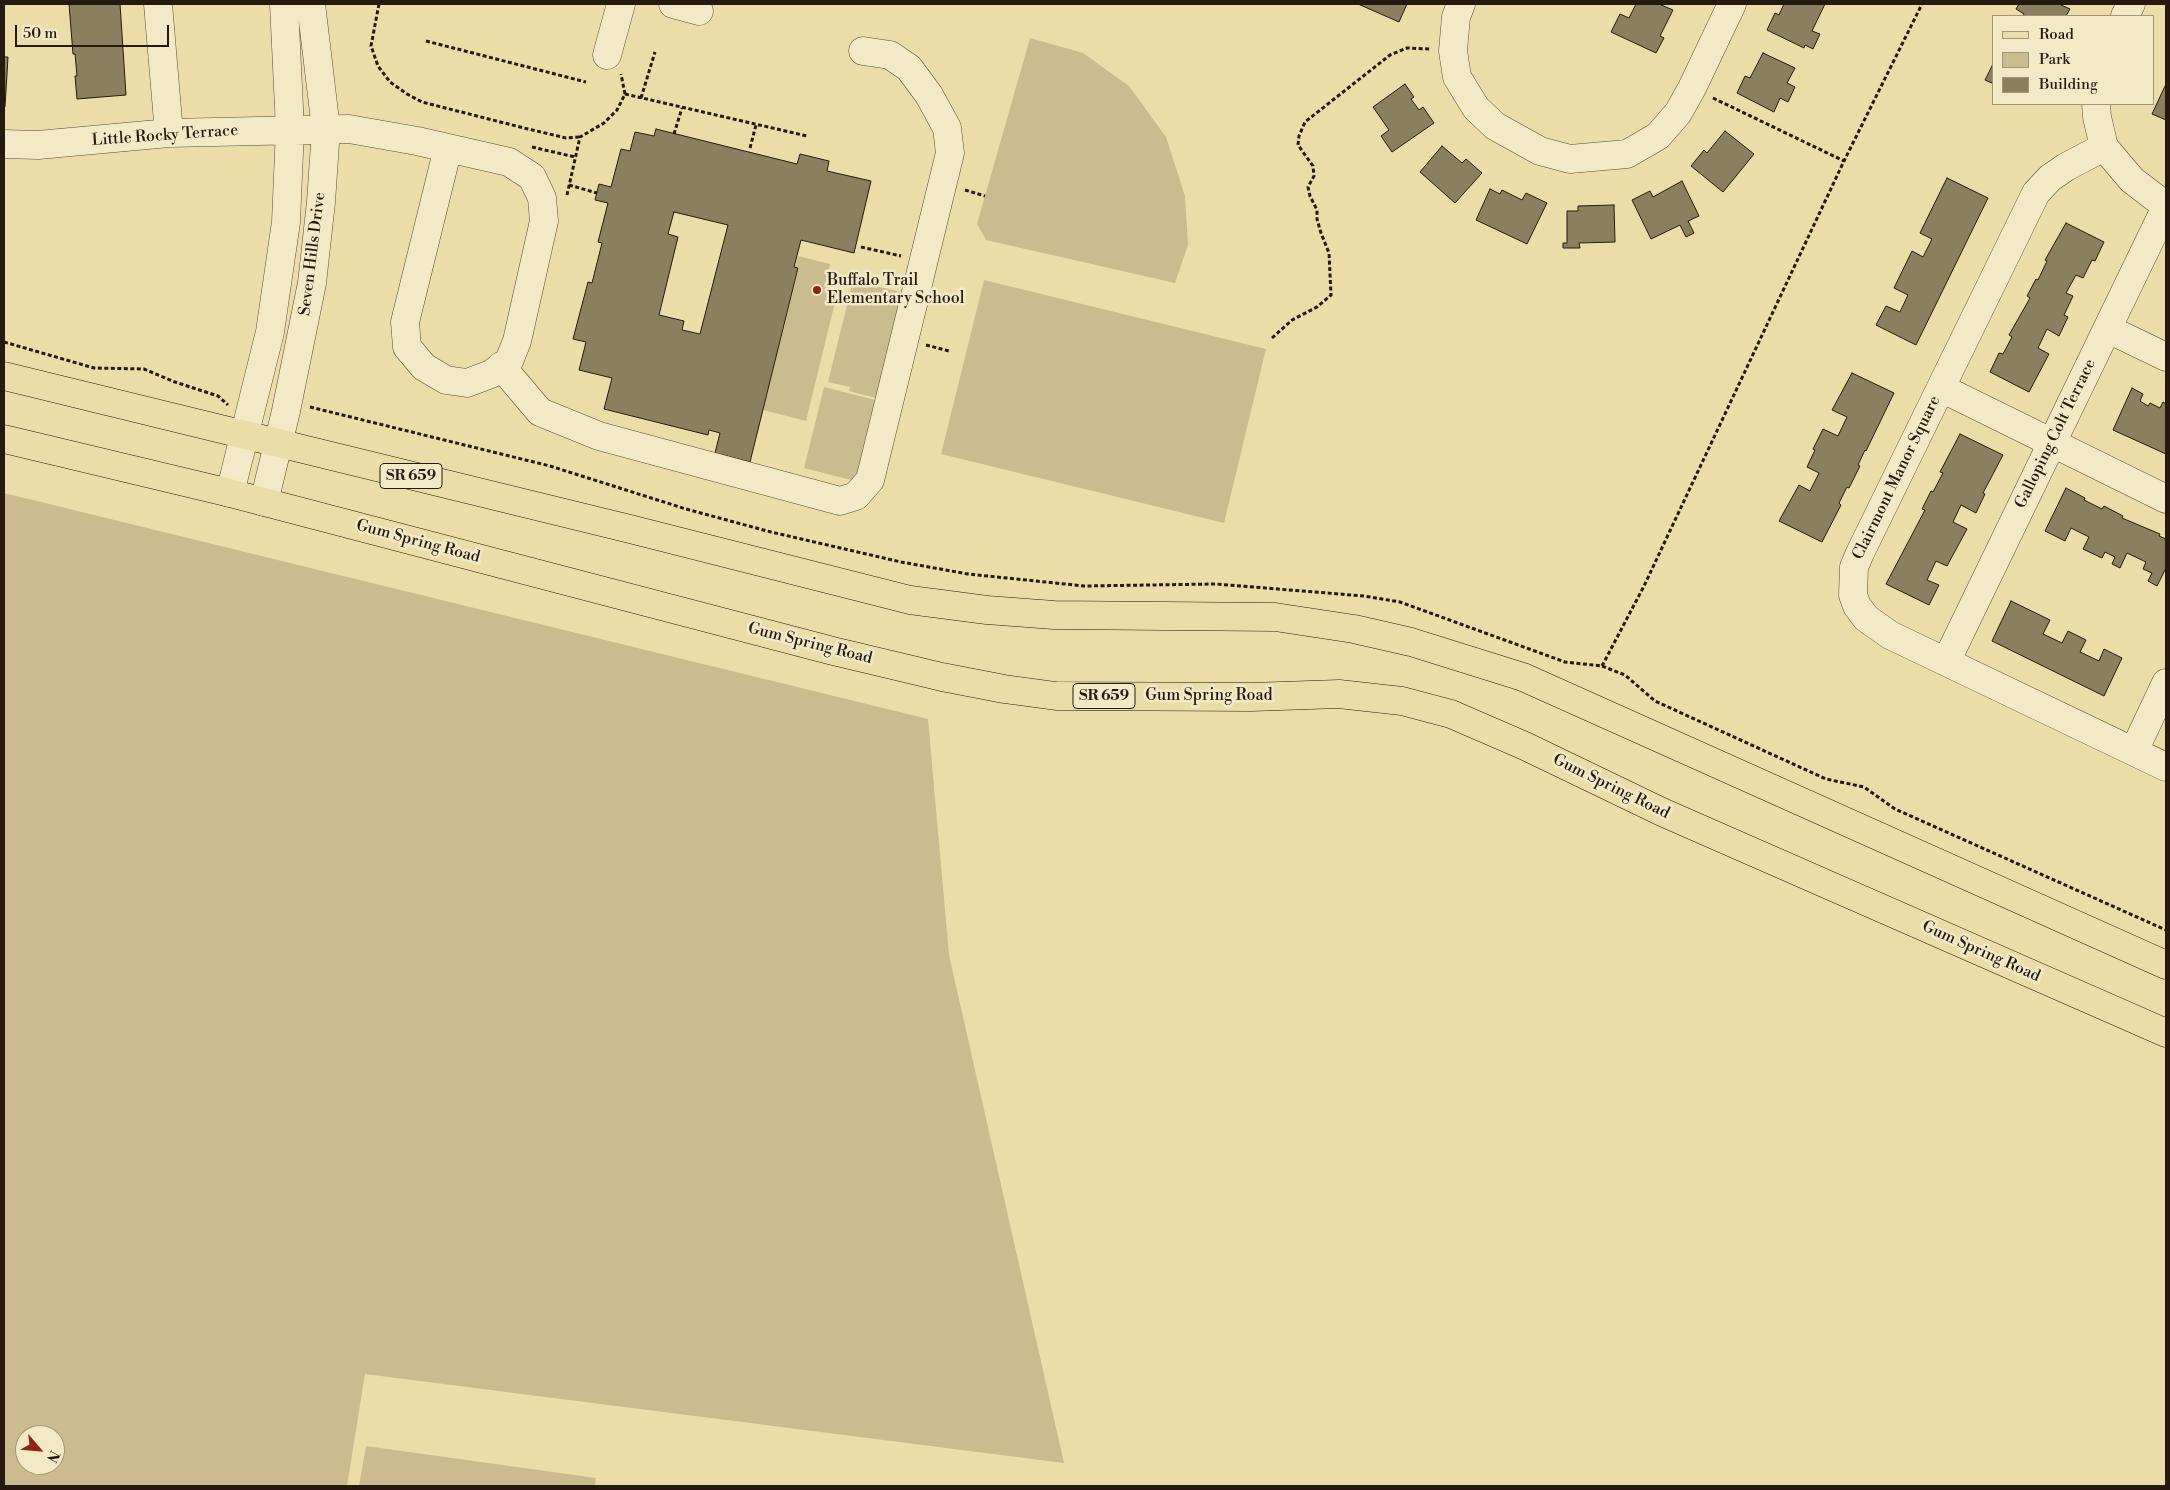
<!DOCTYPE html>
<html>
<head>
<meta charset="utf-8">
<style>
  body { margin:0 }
  #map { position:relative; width:2170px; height:1490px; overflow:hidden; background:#ecdda8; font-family:"Libre Bodoni",serif }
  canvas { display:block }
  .frame { position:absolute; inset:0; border:5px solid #251910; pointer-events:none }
  .legend { position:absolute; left:1992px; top:15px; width:162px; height:90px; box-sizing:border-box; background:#f3e9c6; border:1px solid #a1967d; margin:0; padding:6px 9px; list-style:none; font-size:15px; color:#251910 }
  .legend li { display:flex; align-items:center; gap:10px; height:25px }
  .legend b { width:25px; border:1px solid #a1967d }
  .north { position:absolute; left:15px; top:1425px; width:50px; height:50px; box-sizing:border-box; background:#f3e9c6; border:1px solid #a1967d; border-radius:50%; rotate:117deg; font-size:14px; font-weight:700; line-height:20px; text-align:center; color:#251910 }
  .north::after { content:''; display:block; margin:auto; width:18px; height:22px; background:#8f2418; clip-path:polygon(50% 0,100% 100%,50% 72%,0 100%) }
  .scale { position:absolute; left:15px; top:25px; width:154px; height:22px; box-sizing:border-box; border:2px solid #251910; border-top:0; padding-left:6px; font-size:15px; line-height:18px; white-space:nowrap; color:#251910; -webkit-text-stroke:4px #f3e9c6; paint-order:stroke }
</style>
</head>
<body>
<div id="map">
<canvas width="2170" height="1490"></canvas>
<div class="frame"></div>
<ul class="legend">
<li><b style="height:6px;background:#ecdda8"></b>Road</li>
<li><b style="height:14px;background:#cabc8e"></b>Park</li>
<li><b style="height:14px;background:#8c7f5f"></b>Building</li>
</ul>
<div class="north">N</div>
<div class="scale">50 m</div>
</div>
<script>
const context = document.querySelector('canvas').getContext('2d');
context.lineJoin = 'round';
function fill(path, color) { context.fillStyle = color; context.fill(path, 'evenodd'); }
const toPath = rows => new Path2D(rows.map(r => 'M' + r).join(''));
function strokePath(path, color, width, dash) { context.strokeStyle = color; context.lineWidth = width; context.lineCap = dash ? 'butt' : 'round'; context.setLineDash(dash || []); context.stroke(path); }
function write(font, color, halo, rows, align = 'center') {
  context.font = font + ' "Libre Bodoni",serif'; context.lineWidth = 5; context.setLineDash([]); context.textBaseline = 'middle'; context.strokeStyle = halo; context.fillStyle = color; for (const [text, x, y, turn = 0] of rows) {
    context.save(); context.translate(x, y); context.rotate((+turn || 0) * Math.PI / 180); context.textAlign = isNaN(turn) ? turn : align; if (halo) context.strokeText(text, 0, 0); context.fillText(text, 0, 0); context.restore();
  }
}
const green = toPath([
  [1030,38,1083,53,1129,86,1166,137,1185,196,1188,245,1175,283,986,240,977,224],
  [798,256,830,264,825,286,838,290,806,421,763,410,799,268,795,267],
  [984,280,1266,349,1224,523,941,454],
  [853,281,905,293,880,399,849,391,850,387,828,382],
  [824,387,875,400,855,481,804,468],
  [4,493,928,719,949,955,1064,1463,365,1374,347,1486,4,1486],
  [25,1435,55,1435,55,1465,25,1465],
  [366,1446,596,1478,595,1486,359,1486]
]);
const building = toPath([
  [69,4,120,4,126,95,77,99,75,76,77,76,75,54,73,54,69,4],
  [1358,4,1407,4,1399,22,1358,4],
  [1636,4,1659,4,1673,10,1660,36,1664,38,1656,53,1611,32,1620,14,1629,18,1636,4],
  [1784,4,1825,4,1812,31,1820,34,1813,49,1805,45,1804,48,1767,30,1775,13,1779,15,1784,4],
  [2019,4,2059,4,2070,9,2066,16,2023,16,2024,14,2016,9,2019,4],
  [1763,53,1795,68,1787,83,1795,87,1788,102,1780,98,1774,112,1737,93,1745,76,1750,78,1763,53],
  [4,57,8,57,5,107,4,107,4,57],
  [1992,66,1994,66,1994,84,1985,80,1992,66],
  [1405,84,1414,97,1411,99,1419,110,1423,107,1434,123,1392,152,1381,136,1389,130,1373,107,1405,84],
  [2166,84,2166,120,2152,114,2166,84],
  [656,129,797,164,800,154,829,161,827,171,871,181,854,253,801,240,794,267,798,268,750,462,715,453,720,433,709,430,708,435,604,409,612,378,579,370,586,342,573,339,588,282,592,283,602,243,598,242,608,203,595,200,599,184,611,187,621,149,630,151,635,132,654,136,656,129],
  [674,212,728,225,700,334,682,330,684,321,659,315,678,237,668,234,674,212],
  [1725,131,1754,154,1723,192,1691,166,1704,150,1707,153,1725,131],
  [1442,146,1462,163,1466,159,1482,173,1455,203,1420,172,1442,146],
  [1947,178,1988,198,1916,345,1876,325,1886,306,1900,312,1908,295,1894,288,1912,251,1923,257,1932,239,1920,233,1947,178],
  [1682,181,1699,216,1688,221,1694,233,1686,237,1680,225,1651,239,1632,200,1650,191,1653,197,1682,181],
  [1490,189,1500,194,1502,190,1522,200,1526,193,1547,203,1527,244,1476,220,1490,189],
  [1614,205,1615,242,1579,243,1580,248,1563,248,1563,243,1567,243,1567,211,1578,211,1578,206,1614,205],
  [2066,223,2104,242,2095,261,2092,260,2083,278,2076,275,2066,293,2073,296,2064,315,2068,317,2059,336,2047,329,2038,348,2049,354,2029,392,1990,372,1999,353,2003,354,2012,337,2009,335,2030,298,2027,296,2036,279,2038,280,2047,261,2045,260,2066,223],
  [1852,373,1894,393,1866,451,1865,450,1858,465,1860,466,1849,488,1847,487,1839,503,1841,505,1822,542,1779,521,1799,485,1810,491,1819,473,1807,467,1815,450,1813,449,1823,429,1838,436,1847,417,1832,410,1852,373],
  [2132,388,2143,394,2140,401,2148,406,2150,403,2160,408,2163,402,2166,404,2166,454,2113,430,2132,388],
  [1960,434,2003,455,1983,493,1985,494,1976,513,1961,505,1953,522,1967,529,1947,566,1936,561,1927,580,1939,585,1929,605,1886,584,1925,510,1922,509,1931,491,1933,492,1943,473,1940,472,1960,434],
  [2066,488,2085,498,2084,500,2102,509,2104,506,2123,516,2122,518,2160,534,2159,536,2166,539,2166,568,2157,586,2148,581,2152,573,2143,569,2146,562,2127,553,2120,568,2112,564,2115,557,2105,552,2102,558,2083,549,2089,537,2071,528,2065,541,2045,531,2066,488],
  [2011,601,2050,620,2043,634,2062,643,2068,631,2086,640,2080,652,2099,661,2104,649,2122,658,2104,696,1992,641,2011,601]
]);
const path = toPath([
  [379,4,371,46,378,66,390,82,407,94,422,102,528,129,566,138,580,137],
  [426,41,586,82],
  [625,94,807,136],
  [641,98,655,52],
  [1713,98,1844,161],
  [674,134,682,108],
  [532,147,575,157],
  [750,148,756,125],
  [569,185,597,193],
  [965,190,985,196],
  [567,195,580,137,604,123,617,110,625,94,621,74],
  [861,247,901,256],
  [1272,338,1292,320,1317,307,1331,295,1329,253,1321,233,1317,219,1317,210,1310,196,1308,187,1314,176,1313,166,1298,145,1299,136,1305,122,1390,55,1407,48,1430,49],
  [4,342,94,368,144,369,175,382,218,396,228,405],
  [926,345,949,351],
  [310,407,550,466,686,509,771,532,901,562,968,574,1084,586,1216,584,1364,596,1400,602,1565,662,1602,666,1612,670,1625,675,1655,701,1826,779,1864,787,1895,809,2166,930],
  [1602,666,1644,586,1844,161,1922,4]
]);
const minor = toPath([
  [158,4,169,133],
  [673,4,699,11],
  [1461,4,1456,17,1453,51,1457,77,1476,108,1495,126,1540,151,1570,159,1627,154,1658,136,1678,113,1692,88,1732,4],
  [2125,16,2131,4],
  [607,55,621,4],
  [2096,104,2097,117,2104,147,2132,180,2166,206],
  [4,144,38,145,169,133,349,129,417,141,509,162,532,177,542,198,544,221,517,341,509,361,491,374,467,383,446,380,424,367,407,347,405,322,448,148],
  [2104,147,2066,167,2050,178,2036,193,1860,553,1854,567,1853,595,1857,606,1866,618,1890,635,2166,767],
  [2108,329,2166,357],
  [501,366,540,412,599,436,840,501,856,496,870,480,950,153,947,128,929,95,909,68,890,55,863,51],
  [1941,388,2166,499],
  [230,493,270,332,286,222,290,129,284,4],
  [264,502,286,411,312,283,321,202,326,129,311,4],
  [1946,662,2166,207],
  [2134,751,2166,683]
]);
const major = toPath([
  [4,376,630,529,910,600,987,610,1054,615,1275,617,1354,629,1411,642,1523,677,2166,965],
  [4,439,230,493,833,651,942,677,1004,689,1056,696,1251,697,1339,694,1402,701,1451,714,1525,746,1662,812,2166,1033]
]);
const markers = [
  [817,290,5,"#8f2418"]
];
const shields = [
  [411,476,62],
  [1104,696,62]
];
const shieldNames = [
  ["SR 659",411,476],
  ["SR 659",1104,696]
];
const streetNames = [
  ["Little Rocky Terrace",165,136,-4],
  ["Seven Hills Drive",313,254,-83],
  ["Galloping Colt Terrace",2056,434,-64],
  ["Clairmont Manor Square",1897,478,-64],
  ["Gum Spring Road",418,542,15],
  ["Gum Spring Road",810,644,14],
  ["Gum Spring Road",1209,696],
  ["Gum Spring Road",1611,787,26],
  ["Gum Spring Road",1981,952,24]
];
const poiNames = [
  ["Buffalo Trail",827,281],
  ["Elementary School",827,299]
];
fill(green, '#cabc8e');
fill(building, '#8c7f5f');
strokePath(building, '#251910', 1);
strokePath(minor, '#574a36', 29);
strokePath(major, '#251910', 29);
strokePath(path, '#251910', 3, [4, 2.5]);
strokePath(minor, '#f3e9c6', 28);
strokePath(major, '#ecdda8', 28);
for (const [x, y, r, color] of markers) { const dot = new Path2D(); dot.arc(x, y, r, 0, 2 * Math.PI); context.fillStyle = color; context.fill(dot); strokePath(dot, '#f3e9c6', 2); }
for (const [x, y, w] of shields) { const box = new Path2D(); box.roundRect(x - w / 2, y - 12.5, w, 25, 4); context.fillStyle = '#f3e9c6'; context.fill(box); strokePath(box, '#251910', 1); }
write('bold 15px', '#251910', null, shieldNames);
write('16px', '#251910', '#f3e9c6', streetNames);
write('16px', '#251910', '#f3e9c6', poiNames, 'left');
</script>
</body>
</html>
